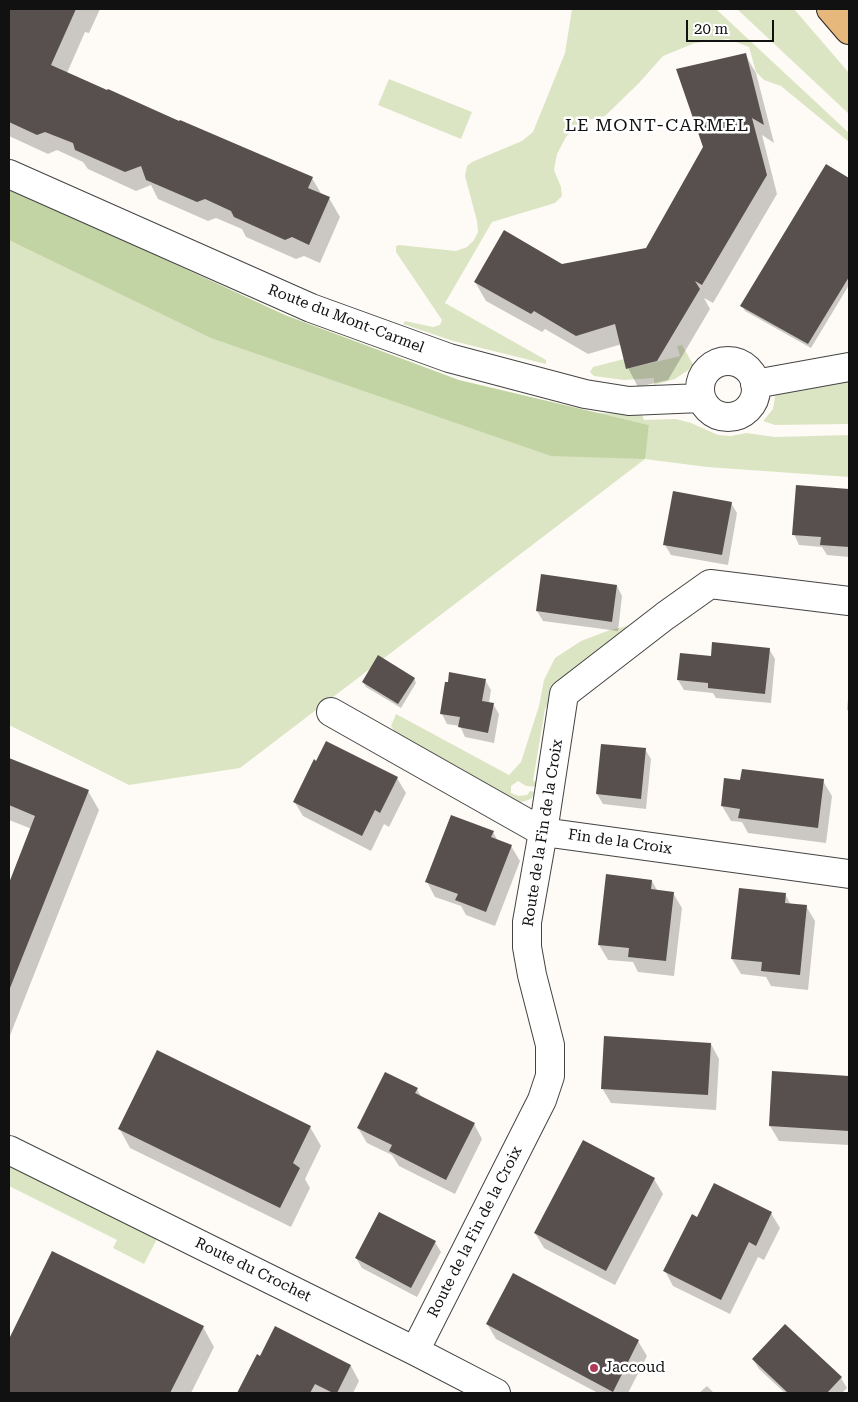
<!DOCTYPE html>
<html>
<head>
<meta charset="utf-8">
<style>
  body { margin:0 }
  #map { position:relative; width:858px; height:1402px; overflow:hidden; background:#fefbf6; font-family:"Roboto Serif",serif }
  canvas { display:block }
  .frame { position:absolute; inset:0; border:10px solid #111; pointer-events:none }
  .scale { position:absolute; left:686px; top:20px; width:88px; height:22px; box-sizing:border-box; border:2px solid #111; border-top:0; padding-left:6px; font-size:15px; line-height:18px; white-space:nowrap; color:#111; -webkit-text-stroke:4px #fff; paint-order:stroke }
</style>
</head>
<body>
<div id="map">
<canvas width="858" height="1402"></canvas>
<div class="frame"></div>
<div class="scale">20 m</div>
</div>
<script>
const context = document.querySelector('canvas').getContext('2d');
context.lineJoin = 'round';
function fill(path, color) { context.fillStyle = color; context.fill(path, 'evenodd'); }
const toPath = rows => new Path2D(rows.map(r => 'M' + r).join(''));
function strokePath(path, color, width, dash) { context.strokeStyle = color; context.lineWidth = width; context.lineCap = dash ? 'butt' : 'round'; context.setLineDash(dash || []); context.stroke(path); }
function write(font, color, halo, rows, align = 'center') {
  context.font = font + ' "Roboto Serif",serif'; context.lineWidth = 5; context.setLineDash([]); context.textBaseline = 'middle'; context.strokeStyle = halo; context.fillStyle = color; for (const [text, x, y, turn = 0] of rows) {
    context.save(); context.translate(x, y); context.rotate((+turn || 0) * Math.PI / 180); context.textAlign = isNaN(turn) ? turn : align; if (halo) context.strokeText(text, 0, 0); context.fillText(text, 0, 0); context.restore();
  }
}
const green = toPath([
  [572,9,716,9,849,133,849,142,781,86,764,80,756,72,749,47,728,39,695,43,663,56,639,83,605,116,580,122,566,137,557,154,554,170,561,187,562,196,555,203,492,222,445,303,546,360,546,364,453,341,403,324,405,321,433,327,440,325,442,320,396,252,396,246,399,245,456,251,467,247,474,240,478,232,477,221,465,176,467,166,472,162,522,141,533,132,565,53],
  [737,9,794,9,849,73,849,114],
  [389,79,472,112,461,139,378,105],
  [9,230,644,459,649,425,596,413,642,414,644,420,676,419,691,423,718,435,731,436,746,433,775,437,849,435,849,477,707,467,645,459,240,768,129,785,9,725],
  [682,345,694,366,675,379,654,385,654,378,624,380,594,376,590,372,593,367,624,359,627,369,680,356,677,346],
  [849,380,849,424,775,425,763,421,773,409,776,391],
  [632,625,566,676,545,709,533,781,539,782,538,787,526,786,518,781,511,786,511,793,519,796,527,795,530,791,536,792,531,799,522,802,513,801,396,734,391,726,396,714,509,775,521,762,539,706,544,680,555,658,581,641,610,630],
  [9,1166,157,1239,144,1264,113,1248,117,1240,9,1186]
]);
const forest = toPath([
  [9,187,285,315,459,380,649,425,645,459,551,456,211,338,9,240]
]);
const shadow = toPath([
  [9,9,100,9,89,33,85,32,67,73,312,178,322,195,329,198,340,217,320,263,304,256,296,259,246,237,242,229,216,218,208,221,158,199,151,185,136,191,88,169,83,162,57,150,48,154,9,136],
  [745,54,756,73,774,143,762,135,777,194,713,303,704,298,710,309,668,380,638,387,628,368,622,344,588,354,545,329,542,332,486,301,475,282,647,250,704,147],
  [827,166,849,180,849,285,811,348,745,311,742,306],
  [798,486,849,491,849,557,827,555,822,547,799,545,794,534],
  [731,503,737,513,728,565,671,555,665,545],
  [542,576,617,586,622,596,618,631,543,621,537,611],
  [769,649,775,659,771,703,716,698,713,693,684,690,678,680,712,658],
  [414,678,416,683,401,708,366,687,363,682],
  [485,680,491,690,489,703,493,704,499,714,494,743,465,737,460,726,447,724,442,714],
  [849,689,849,713,847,709],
  [645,749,651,759,646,809,603,804,597,794],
  [9,759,88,791,99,810,9,1038,9,886,32,829,9,820],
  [397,778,406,793,389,827,384,824,371,851,303,816,294,801],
  [742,781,823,781,832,796,826,843,748,833,742,822,731,821,722,806],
  [493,832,498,841,511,846,520,861,495,926,466,915,461,906,435,897,427,882],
  [652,881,657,890,673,893,682,908,674,976,638,972,633,962,608,960,599,945],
  [785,894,791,905,806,906,815,921,808,990,771,986,766,977,741,974,732,959],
  [711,1044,719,1059,716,1110,611,1103,602,1088],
  [773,1073,849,1078,849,1145,779,1141,770,1126],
  [417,1089,422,1098,474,1124,482,1139,455,1194,399,1166,392,1155,367,1143,358,1128],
  [310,1127,321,1146,305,1179,310,1188,291,1227,130,1148,119,1128],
  [654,1179,663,1194,615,1285,544,1248,535,1233],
  [771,1213,780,1228,764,1260,758,1257,730,1314,673,1286,665,1271,698,1219],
  [435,1242,441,1252,417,1297,362,1268,356,1258],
  [53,1253,203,1327,214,1347,191,1393,9,1393,9,1341],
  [487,1324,638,1341,647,1356,628,1393,598,1393,496,1339],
  [753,1359,841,1378,847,1388,842,1393,785,1393,759,1369],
  [351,1366,359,1381,353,1393,239,1392],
  [707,1386,714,1393,699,1393]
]);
const building = toPath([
  [9,9,76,9,51,65,107,90,108,89,179,121,180,120,313,177,308,188,330,197,309,245,292,237,285,240,234,217,231,211,205,199,197,202,146,180,141,166,125,172,75,150,73,143,45,132,37,135,9,122],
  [746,53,764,125,752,118,767,175,702,285,695,281,700,289,657,361,626,369,615,324,576,336,534,311,531,314,474,282,504,230,562,264,646,248,703,147,676,69],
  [826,164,849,178,849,277,808,344,740,306],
  [796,485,849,489,849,547,820,545,821,537,792,535],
  [673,491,732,502,722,555,663,545],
  [541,574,617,585,612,622,536,611],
  [712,642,770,648,765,694,708,688,708,683,677,680,680,653,711,656],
  [378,655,415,678,398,704,362,682],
  [449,672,486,679,482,701,494,703,488,733,458,727,460,717,440,714,445,682,448,682],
  [326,741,398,777,380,813,375,810,362,836,293,802,314,759,316,761],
  [601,744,646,748,641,799,596,794],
  [9,758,89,790,10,988,9,988,9,883,35,816,9,805],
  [742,769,824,779,818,828,738,818,740,809,721,806,724,778,740,780],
  [451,815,494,831,491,837,512,845,486,912,455,900,458,894,425,882],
  [606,874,652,880,651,889,674,892,666,961,628,957,629,948,598,945],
  [739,888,786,893,785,903,807,905,800,975,761,971,762,962,731,959],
  [604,1036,711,1043,708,1095,601,1089],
  [157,1050,311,1126,293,1163,300,1168,280,1208,118,1129],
  [772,1071,849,1076,849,1131,769,1126],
  [385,1072,418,1088,415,1093,475,1123,446,1180,389,1151,392,1145,357,1128],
  [583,1140,655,1178,606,1271,534,1233],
  [714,1183,772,1212,756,1246,749,1242,721,1300,663,1271,692,1214,697,1217],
  [379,1212,436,1241,411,1288,355,1258],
  [52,1251,204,1326,170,1393,9,1393,9,1339],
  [513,1273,639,1340,613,1392,486,1324],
  [785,1324,842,1377,827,1393,788,1393,752,1359],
  [275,1326,351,1365,337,1393,333,1393,315,1384,310,1393,237,1393,257,1354,260,1356]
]);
const minor = toPath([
  [9,174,311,308,449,358,585,394,629,401,701,398],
  '700 389a28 28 0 1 1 56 0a28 28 0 1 1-56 0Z',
  [755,384,849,367],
  [331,712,543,832,849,874],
  [9,1150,415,1351,496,1393],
  [415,1351,542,1100,550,1076,550,1045,532,975,527,947,527,922,543,832,564,694,665,616,710,584,849,601]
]);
const primary = toPath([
  [831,9,849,30]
]);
const markers = [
  [594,1368,5,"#b03a57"]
];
const streetNames = [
  ["Route du Mont-Carmel",346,319,21],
  ["Route de la Fin de la Croix",543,833,-81],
  ["Fin de la Croix",620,842,8],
  ["Route de la Fin de la Croix",475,1232,-63],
  ["Route du Crochet",253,1270,26]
];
const poiNames = [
  ["Jaccoud",604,1368]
];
const quarterNames = [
  ["LE MONT-CARMEL",657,126]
];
fill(green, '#dce5c3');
fill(forest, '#c3d4a4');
fill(shadow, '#0003');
fill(building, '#58504e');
strokePath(minor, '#444', 30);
strokePath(primary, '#222', 30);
strokePath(minor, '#fff', 28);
strokePath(primary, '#e7b87c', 28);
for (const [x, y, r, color] of markers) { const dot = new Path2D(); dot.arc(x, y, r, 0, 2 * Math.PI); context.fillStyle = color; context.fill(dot); strokePath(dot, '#fff', 2); }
write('15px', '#111', '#fff', streetNames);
write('15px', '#111', '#fff', poiNames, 'left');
context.letterSpacing = '1px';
write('18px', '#111', '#fff', quarterNames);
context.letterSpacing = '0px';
</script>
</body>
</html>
